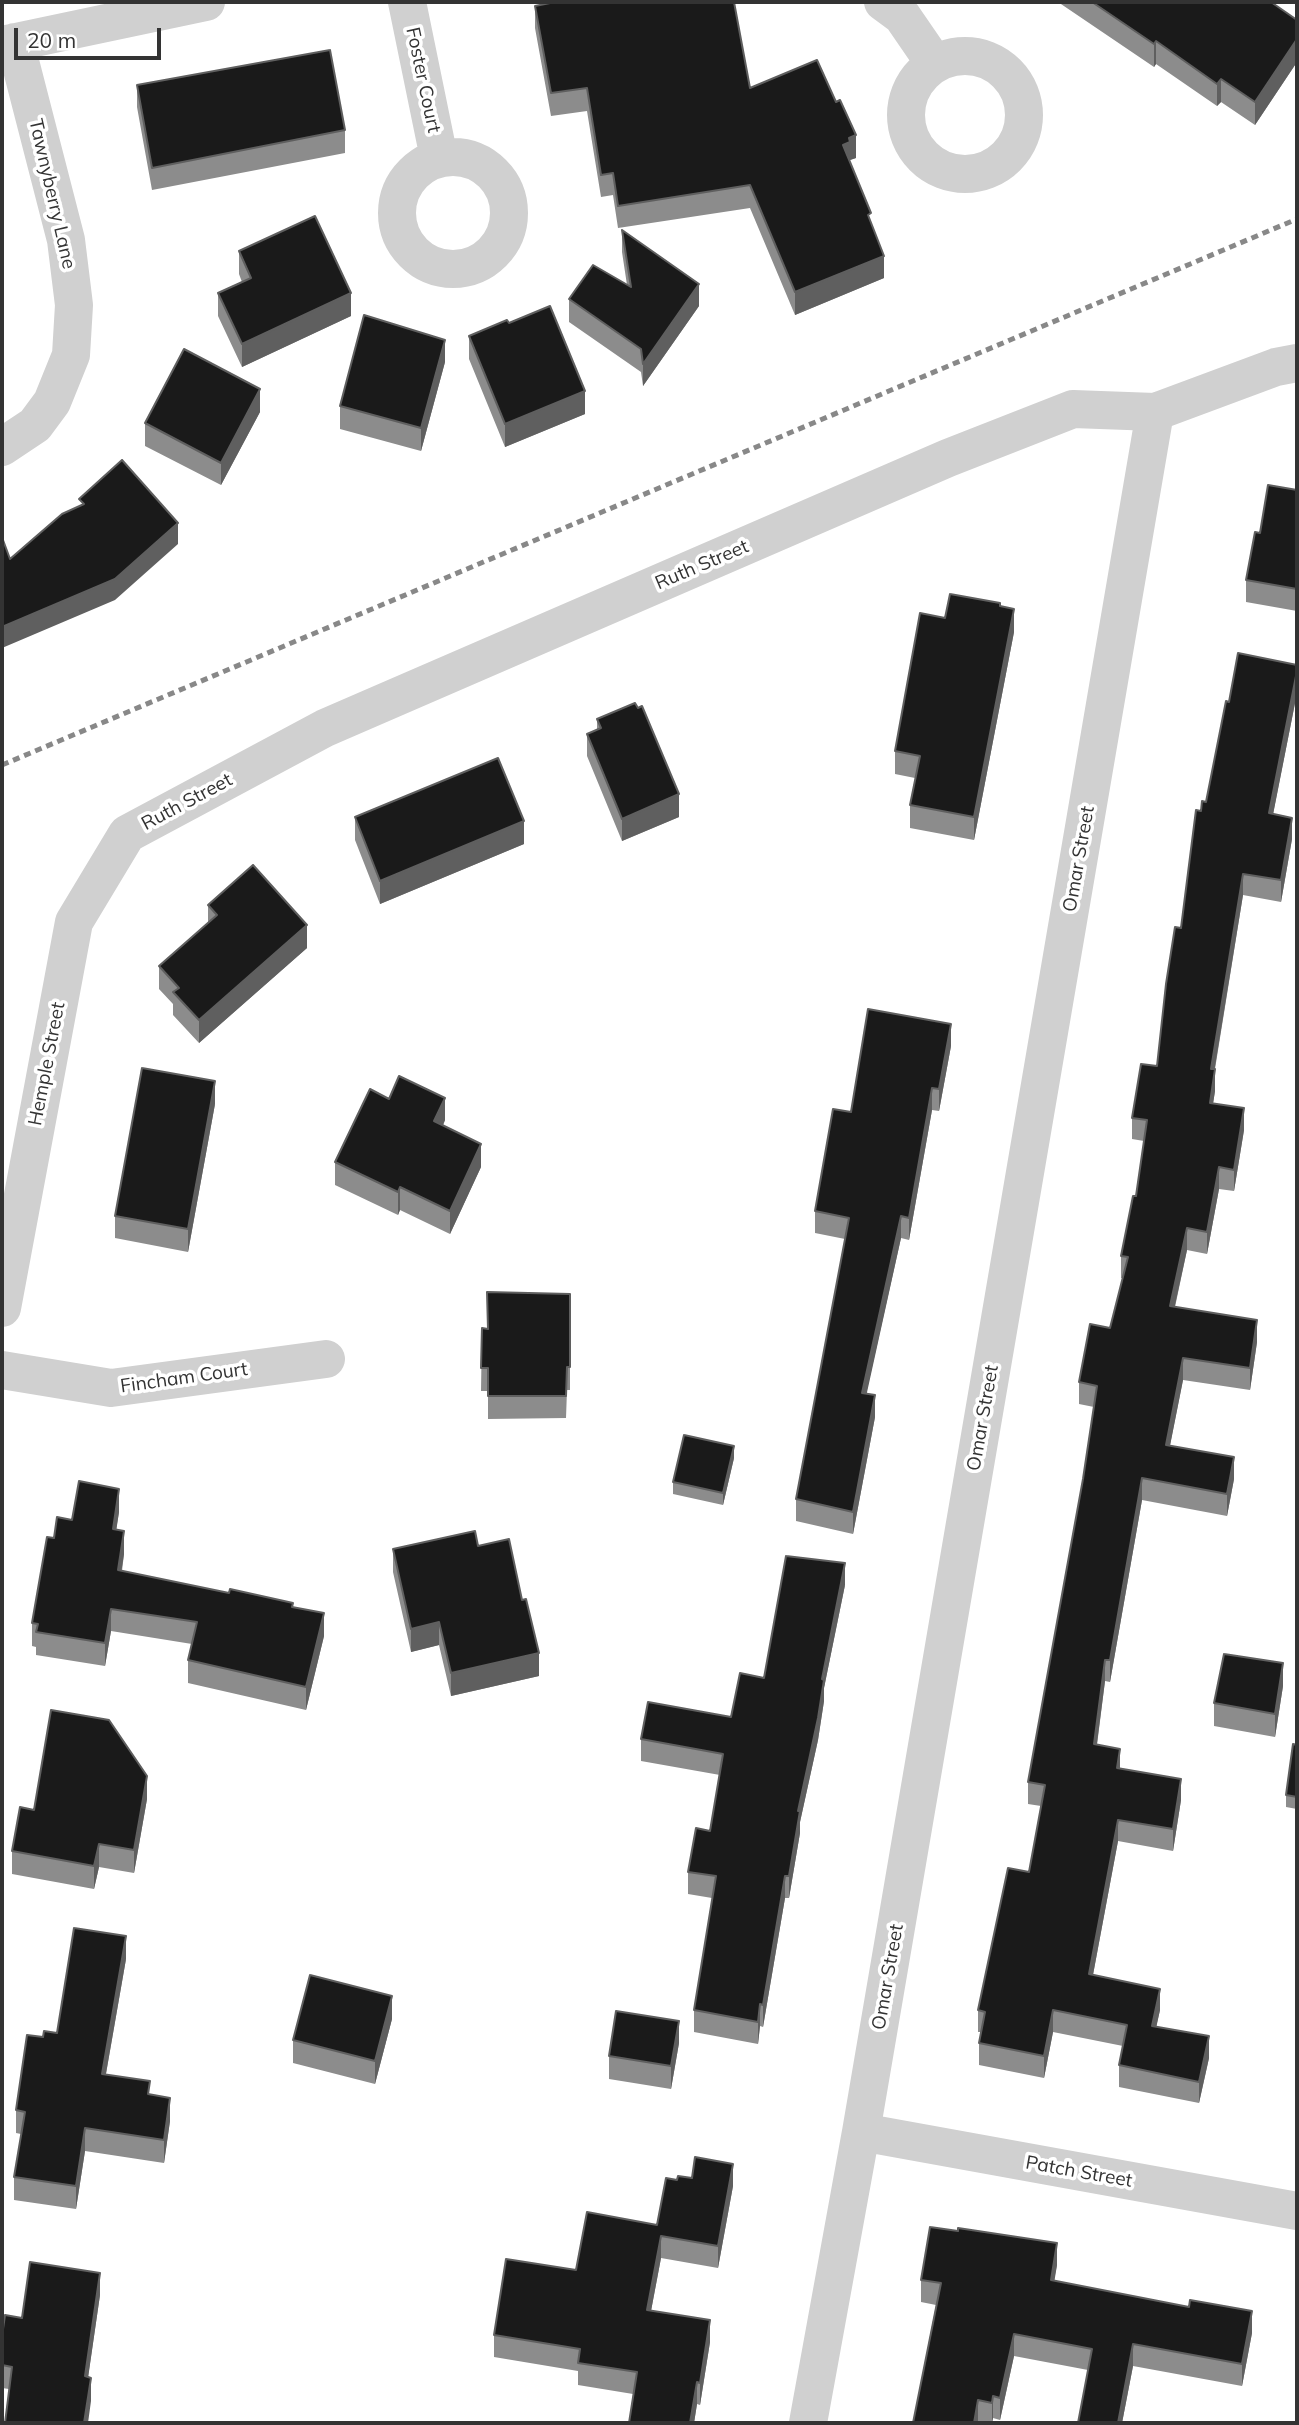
<!DOCTYPE html>
<html>
<head>
<meta charset="utf-8">
<style>
  body { margin:0 }
  #map { position:relative; width:1299px; height:2425px; overflow:hidden; background:#fff; font-family:Mulish,sans-serif }
  canvas { display:block }
  .frame { position:absolute; inset:0; border:4px solid #333; pointer-events:none }
  .scale { position:absolute; left:14px; top:28px; width:147px; height:32px; box-sizing:border-box; border:4px solid #333; border-top:0; padding-left:9px; font-size:21px; line-height:24px; white-space:nowrap; color:#333; -webkit-text-stroke:5px #fff; paint-order:stroke }
</style>
</head>
<body>
<div id="map">
<canvas width="1299" height="2425"></canvas>
<div class="frame"></div>
<div class="scale">20 m</div>
</div>
<script>
const context = document.querySelector('canvas').getContext('2d');
context.lineJoin = 'round';
const toPath = rows => new Path2D(rows.map(r => 'M' + r).join(''));
function strokePath(path, color, width, dash) { context.strokeStyle = color; context.lineWidth = width; context.lineCap = dash ? 'butt' : 'round'; context.setLineDash(dash || []); context.stroke(path); }
function fill(path, color) { context.fillStyle = color; context.fill(path, 'evenodd'); }
function write(font, color, halo, rows, align = 'center') {
  context.font = font + ' Mulish,sans-serif'; context.lineWidth = 7; context.setLineDash([]); context.textBaseline = 'middle'; context.strokeStyle = halo; context.fillStyle = color; for (const [text, x, y, turn = 0] of rows) {
    context.save(); context.translate(x, y); context.rotate((+turn || 0) * Math.PI / 180); context.textAlign = isNaN(turn) ? turn : align; if (halo) context.strokeText(text, 0, 0); context.fillText(text, 0, 0); context.restore();
  }
}
const minor = toPath([
  [407,2,439,158],
  [883,2,902,16,935,64],
  [2,45,206,2],
  '906 115a59 59 0 1 1 118 0a59 59 0 1 1-118 0Z',
  '397 213a56 56 0 1 1 112 0a56 56 0 1 1-112 0Z',
  [2,447,35,425,52,402,71,355,74,305,66,240,15,42],
  [2,1308,74,922,127,834,325,728,948,458,1073,409,1155,412,1276,367,1297,363],
  [2,1370,111,1388,326,1359],
  [861,2132,1297,2211],
  [808,2423,861,2132,1155,412]
]);
const rail = toPath([
  [2,765,1297,219]
]);
const wall = toPath([
  [1058,2,1271,2,1297,20,1297,62,1255,125,1221,102,1217,106,1156,64,1154,67],
  [535,6,750,88,856,158,850,160,850,162,871,224,884,278,795,315,750,208,618,228,613,195,601,197,587,111,551,116,535,28],
  [137,85,345,130,345,153,152,190,137,107],
  [622,230,699,306,643,386,641,372,569,322,569,299,627,285,622,252],
  [239,251,351,316,242,367,218,316,218,293,242,282,239,274],
  [469,336,585,414,505,447,469,359],
  [445,362,421,451,340,429,340,406],
  [260,412,221,485,145,446,145,423],
  [1297,490,1297,611,1246,602,1246,580,1260,533],
  [1000,606,1014,632,974,840,910,828,910,805,915,778,895,774,895,751,945,618],
  [1297,665,1297,693,1273,814,1292,839,1281,902,1243,895,1215,1069,1215,1091,1213,1103,1244,1130,1234,1191,1219,1189,1207,1254,1187,1250,1175,1307,1257,1342,1250,1390,1183,1380,1170,1445,1234,1479,1227,1516,1142,1500,1110,1682,1105,1681,1097,1745,1120,1768,1181,1800,1173,1851,1118,1841,1093,1975,1160,2010,1156,2027,1209,2058,1199,2103,1119,2087,1119,2065,1123,2046,1053,2032,1044,2078,979,2065,979,2043,981,2032,978,2032,978,2010,1029,1872,1041,1806,1028,1804,1028,1782,1083,1479,1094,1407,1079,1404,1079,1382,1110,1328,1123,1278,1121,1278,1121,1256,1136,1196,1144,1141,1132,1139,1132,1118,1157,1066,1201,811,1206,802,1229,702],
  [597,719,679,817,622,841,587,756,587,734,597,730],
  [355,817,524,844,380,904,355,840],
  [208,905,307,948,199,1043,173,1015,173,1004,159,989,159,966,208,923],
  [951,1046,939,1111,932,1110,909,1240,901,1238,866,1394,875,1417,853,1534,796,1521,796,1499,845,1239,815,1233,815,1211,851,1112],
  [389,1099,445,1120,443,1126,481,1167,450,1234,400,1210,398,1215,335,1185,335,1162],
  [215,1104,188,1252,115,1238,115,1216],
  [487,1292,570,1294,570,1390,567,1390,566,1418,488,1419,488,1391,481,1391,482,1328,488,1329],
  [734,1458,723,1505,673,1494,673,1482],
  [119,1512,116,1530,124,1554,122,1571,293,1607,324,1636,306,1710,188,1683,188,1660,192,1644,111,1631,105,1666,36,1655,36,1647,32,1646,32,1623,54,1538,72,1520],
  [478,1546,539,1676,451,1696,439,1645,411,1652,393,1572,393,1549],
  [845,1585,824,1688,824,1701,818,1740,800,1822,800,1833,789,1898,785,1898,763,2027,760,2026,758,2044,694,2032,694,2010,712,1898,688,1894,688,1872,710,1831,720,1775,641,1761,641,1739,731,1717],
  [1283,1686,1275,1737,1214,1726,1214,1703],
  [1297,1745,1297,1809,1286,1807,1286,1795],
  [147,1799,134,1873,99,1867,94,1889,12,1874,12,1851,34,1810],
  [126,1959,106,2074,150,2095,170,2121,164,2163,85,2151,76,2209,14,2200,14,2177,21,2134,16,2133,16,2110,43,2037,57,2033],
  [392,2019,375,2084,293,2063,293,2040],
  [679,2043,671,2089,609,2079,609,2056],
  [677,2180,733,2186,718,2268,661,2258,651,2311,710,2342,700,2405,697,2404,694,2423,629,2423,633,2394,578,2385,578,2371,494,2357,494,2335,576,2270,657,2225],
  [1057,2265,1054,2280,1252,2333,1242,2386,1133,2366,1122,2423,1078,2423,1088,2370,1014,2356,1000,2420,993,2418,992,2423,978,2422,978,2423,913,2423,936,2305,921,2302,921,2280],
  [100,2295,88,2377,91,2401,2,2388,2,2336,22,2318]
]);
const shadedWall = toPath([
  [1297,39,1297,62,1255,125,1255,102],
  [1156,41,1156,64,1154,67,1154,44],
  [1221,79,1221,102,1217,106,1217,84],
  [856,135,856,158,850,160,850,164,843,145,849,138],
  [884,256,884,278,795,315,795,292],
  [699,284,699,306,643,386,643,364],
  [351,293,351,316,242,367,242,344],
  [445,340,445,362,421,451,421,428],
  [260,389,260,412,221,485,221,463],
  [585,391,585,414,505,447,505,424],
  [178,523,178,544,115,600,2,648,2,627],
  [1014,609,1014,632,974,840,974,817],
  [1297,671,1297,693,1269,835,1269,813],
  [679,794,679,817,622,841,622,819],
  [1292,818,1292,839,1281,902,1281,880],
  [524,821,524,844,380,904,380,881],
  [1243,874,1243,895,1211,1091,1211,1069],
  [307,925,307,948,199,1043,199,1020],
  [951,1024,951,1046,939,1111,939,1089],
  [1215,1069,1215,1091,1210,1124,1210,1103],
  [215,1081,215,1104,188,1252,188,1229],
  [932,1088,932,1110,909,1240,909,1218],
  [445,1098,445,1120,434,1144,434,1121],
  [1244,1108,1244,1130,1234,1191,1234,1170],
  [481,1144,481,1167,450,1234,450,1211],
  [1219,1167,1219,1189,1207,1254,1207,1232],
  [400,1187,400,1210,398,1215,398,1192],
  [901,1216,901,1238,862,1415,862,1393],
  [1187,1228,1187,1250,1170,1328,1170,1306],
  [1257,1320,1257,1342,1250,1390,1250,1368],
  [1183,1358,1183,1380,1166,1466,1166,1445],
  [875,1395,875,1417,853,1534,853,1512],
  [734,1446,734,1458,723,1505,723,1493],
  [1234,1457,1234,1479,1227,1516,1227,1494],
  [1142,1478,1142,1500,1110,1682,1110,1660],
  [119,1489,119,1512,113,1552,113,1529],
  [124,1531,124,1554,118,1593,118,1570],
  [845,1563,845,1585,824,1688,824,1701,818,1740,800,1822,800,1833,789,1898,789,1876,798,1811],
  [111,1609,111,1631,105,1666,105,1643],
  [324,1613,324,1636,306,1710,306,1687],
  [439,1622,439,1645,411,1652,411,1629],
  [539,1653,539,1676,451,1696,451,1673],
  [1105,1660,1105,1681,1094,1766,1094,1744],
  [1283,1663,1283,1686,1275,1737,1275,1714],
  [1120,1749,1120,1770,1117,1768],
  [147,1776,147,1799,134,1873,134,1850],
  [1181,1779,1181,1800,1173,1851,1173,1829],
  [1118,1820,1118,1841,1089,1996,1089,1974],
  [99,1844,99,1867,94,1889,94,1866],
  [785,1876,785,1898,763,2027,763,2005],
  [126,1936,126,1959,102,2096,102,2074],
  [1160,1989,1160,2010,1152,2047,1152,2026],
  [392,1996,392,2019,375,2084,375,2061],
  [760,2004,760,2026,758,2044,758,2022],
  [1053,2010,1053,2032,1044,2078,1044,2056],
  [679,2021,679,2043,671,2089,671,2066],
  [1209,2036,1209,2058,1199,2103,1199,2082],
  [170,2098,170,2121,164,2163,164,2140],
  [85,2128,85,2151,76,2209,76,2186],
  [733,2164,733,2186,718,2268,718,2246],
  [661,2236,661,2258,647,2332,647,2310],
  [1057,2243,1057,2265,1051,2302,1051,2280],
  [100,2273,100,2295,85,2399,85,2376],
  [1252,2311,1252,2333,1242,2386,1242,2364],
  [710,2320,710,2342,700,2405,700,2383],
  [1014,2334,1014,2356,1000,2420,1000,2398],
  [1133,2344,1133,2366,1122,2423,1118,2423],
  [91,2378,91,2401,88,2423,84,2423],
  [697,2382,697,2404,694,2423,690,2423],
  [993,2396,993,2418,992,2423,992,2403],
  [978,2400,978,2423,974,2423]
]);
const building = toPath([
  [555,2,734,2,750,88,817,60,836,102,840,100,856,135,849,138,850,142,843,145,871,213,868,215,884,256,795,292,750,185,618,206,613,173,601,175,587,88,551,93,535,6,555,2],
  [1092,2,1271,2,1297,20,1297,39,1255,102,1221,79,1217,84,1156,41,1154,44,1092,2],
  [330,50,345,130,152,168,137,85,330,50],
  [315,216,351,293,242,344,218,293,251,278,239,251,315,216],
  [622,230,699,284,643,364,641,349,569,299,593,265,631,287,622,230],
  [550,306,585,391,505,424,469,336,507,320,509,323,550,306],
  [364,315,445,340,421,428,340,406,364,315],
  [184,349,260,389,221,463,145,423,184,349],
  [122,460,178,523,115,579,2,627,2,541,3,540,10,559,62,514,84,504,79,499,122,460],
  [1268,485,1297,490,1297,589,1246,580,1255,532,1260,533,1268,485],
  [950,594,1000,603,1000,606,1014,609,974,817,910,805,920,756,895,751,920,613,945,618,950,594],
  [1238,653,1297,665,1297,671,1269,813,1292,818,1281,880,1243,874,1211,1069,1215,1069,1210,1103,1244,1108,1234,1170,1219,1167,1207,1232,1187,1228,1170,1306,1257,1320,1250,1368,1183,1358,1166,1445,1234,1457,1227,1494,1142,1478,1110,1660,1105,1660,1094,1744,1120,1749,1117,1768,1181,1779,1173,1829,1118,1820,1089,1974,1160,1989,1152,2026,1209,2036,1199,2082,1119,2065,1127,2025,1053,2010,1044,2056,979,2043,985,2012,978,2010,1008,1868,1029,1872,1045,1785,1028,1782,1083,1479,1097,1386,1079,1382,1090,1324,1110,1328,1128,1257,1121,1256,1133,1196,1136,1196,1147,1120,1132,1118,1141,1064,1157,1066,1166,984,1175,927,1181,928,1196,810,1201,811,1202,801,1206,802,1226,701,1229,702,1238,653],
  [635,703,638,708,642,706,679,794,622,819,587,734,601,728,597,719,635,703],
  [498,758,524,821,380,881,355,817,498,758],
  [253,865,307,925,199,1020,173,992,179,988,159,966,217,915,208,905,253,865],
  [868,1009,951,1024,939,1089,932,1088,909,1218,901,1216,862,1393,875,1395,853,1512,796,1499,849,1218,815,1211,833,1109,851,1112,868,1009],
  [142,1068,215,1081,188,1229,115,1216,142,1068],
  [399,1076,445,1098,434,1121,481,1144,450,1211,400,1187,398,1192,335,1162,370,1089,389,1099,399,1076],
  [487,1292,570,1294,570,1367,567,1367,566,1396,488,1396,488,1368,481,1368,482,1328,488,1329,487,1292],
  [684,1435,734,1446,723,1493,673,1482,684,1435],
  [79,1481,119,1489,113,1529,124,1531,118,1570,229,1593,230,1589,293,1603,292,1607,324,1613,306,1687,188,1660,197,1622,111,1609,105,1643,36,1632,38,1624,32,1623,47,1537,54,1538,57,1517,72,1520,79,1481],
  [475,1531,478,1546,509,1539,522,1600,526,1599,539,1653,451,1673,439,1622,411,1629,393,1549,475,1531],
  [786,1556,845,1563,822,1679,824,1680,818,1718,798,1811,800,1811,789,1876,785,1876,763,2005,760,2004,758,2022,694,2010,716,1876,688,1872,696,1828,710,1831,723,1754,641,1739,648,1702,731,1717,740,1673,764,1678,786,1556],
  [1224,1654,1283,1663,1275,1714,1214,1703,1224,1654],
  [51,1710,109,1720,147,1776,134,1850,99,1844,94,1866,12,1851,20,1807,34,1810,51,1710],
  [1293,1744,1297,1745,1297,1797,1286,1795,1293,1744],
  [74,1928,126,1936,102,2074,150,2081,148,2094,170,2098,164,2140,85,2128,76,2186,14,2177,25,2112,16,2110,27,2035,43,2037,44,2031,57,2033,74,1928],
  [310,1975,392,1996,375,2061,293,2040,310,1975],
  [616,2011,679,2021,671,2066,609,2056,616,2011],
  [695,2157,733,2164,718,2246,661,2236,647,2310,710,2320,700,2383,697,2382,690,2423,629,2423,637,2372,578,2363,580,2349,494,2335,506,2259,576,2270,587,2212,657,2225,666,2178,677,2180,678,2176,692,2178,695,2157],
  [930,2227,958,2231,958,2228,1057,2243,1051,2280,1189,2307,1190,2300,1252,2311,1242,2364,1133,2344,1118,2423,1078,2423,1092,2349,1014,2334,1000,2398,993,2396,992,2403,978,2400,974,2423,913,2423,941,2283,921,2280,930,2227],
  [30,2262,100,2273,85,2376,91,2378,84,2423,5,2423,12,2367,2,2365,2,2336,5,2315,22,2318,30,2262]
]);
const streetNames = [
  ["Foster Court",423,80,78],
  ["Tawnyberry Lane",52,194,77],
  ["Ruth Street",702,565,-23],
  ["Ruth Street",187,802,-28],
  ["Omar Street",1079,859,-80],
  ["Hemple Street",47,1064,-79],
  ["Fincham Court",184,1378,-8],
  ["Omar Street",983,1418,-80],
  ["Omar Street",888,1977,-80],
  ["Patch Street",1079,2172,10]
];
strokePath(minor, '#d0d0d0', 38);
strokePath(rail, '#888', 5, [7, 5]);
fill(wall, '#8c8c8c');
fill(shadedWall, '#5f5f5f');
fill(building, '#1a1a1a');
strokePath(building, '#5f5f5f', 2);
write('19px', '#333', '#fff', streetNames);
</script>
</body>
</html>
